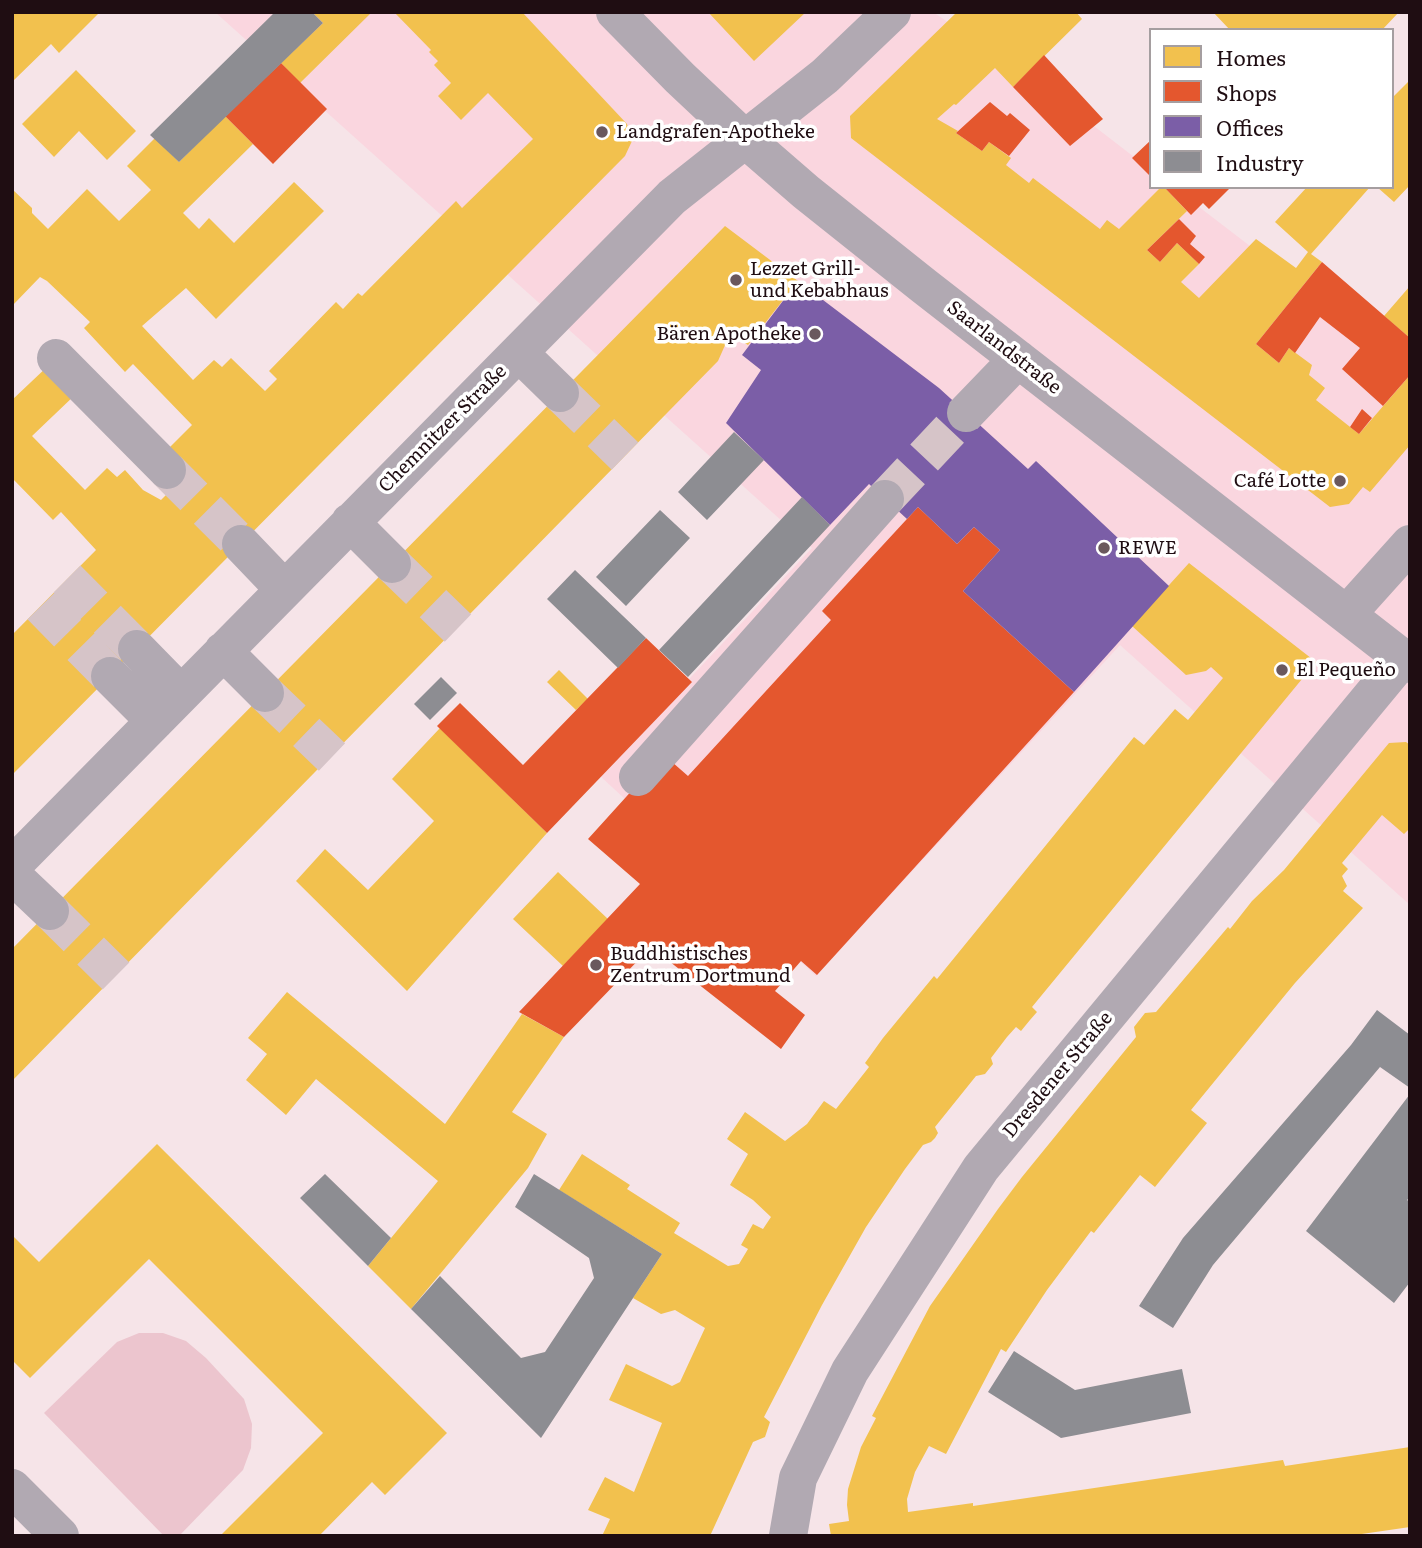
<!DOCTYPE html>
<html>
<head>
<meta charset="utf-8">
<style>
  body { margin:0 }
  #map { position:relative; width:1422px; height:1548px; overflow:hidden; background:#f6e4e8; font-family:Literata,serif }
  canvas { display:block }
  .frame { position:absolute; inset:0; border:14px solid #1f0d12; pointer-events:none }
  .legend { position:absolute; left:1149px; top:28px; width:245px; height:161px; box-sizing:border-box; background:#fff; border:2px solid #a59ea0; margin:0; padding:9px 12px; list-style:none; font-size:21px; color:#1f0d12 }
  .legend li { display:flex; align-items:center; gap:14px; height:35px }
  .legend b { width:35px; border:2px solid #a59ea0 }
</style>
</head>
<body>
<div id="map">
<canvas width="1422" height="1548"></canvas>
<div class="frame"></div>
<ul class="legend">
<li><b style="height:19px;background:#f2c14e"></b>Homes</li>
<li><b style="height:19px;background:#e4572e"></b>Shops</li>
<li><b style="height:19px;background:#7b5ea7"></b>Offices</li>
<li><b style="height:19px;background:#8d8d92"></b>Industry</li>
</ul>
</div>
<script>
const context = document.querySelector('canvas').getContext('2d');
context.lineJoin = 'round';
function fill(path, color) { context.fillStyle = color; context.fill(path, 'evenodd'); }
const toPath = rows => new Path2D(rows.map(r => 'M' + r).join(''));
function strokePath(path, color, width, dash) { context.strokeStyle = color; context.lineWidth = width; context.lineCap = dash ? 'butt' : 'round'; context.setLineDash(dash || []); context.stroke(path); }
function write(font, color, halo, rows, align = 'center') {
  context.font = font + ' Literata,serif'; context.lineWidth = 7; context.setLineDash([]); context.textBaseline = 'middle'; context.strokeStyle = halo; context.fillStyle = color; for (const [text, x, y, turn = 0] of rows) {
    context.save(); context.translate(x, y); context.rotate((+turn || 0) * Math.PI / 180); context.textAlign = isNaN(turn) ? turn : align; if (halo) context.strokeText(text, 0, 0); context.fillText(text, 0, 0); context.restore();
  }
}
const built = toPath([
  [215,12,933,12,1038,83,1151,170,1151,187,1173,187,1310,292,1410,379,1410,905,1120,645,816,976,599,775,812,548]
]);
const green = toPath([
  [139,1333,163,1333,186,1341,206,1358,244,1399,252,1424,251,1448,243,1470,179,1536,164,1536,44,1413,117,1342]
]);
const homes = toPath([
  [12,12,100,12,59,53,51,44,12,82],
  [312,12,372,12,300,83,281,63,323,23],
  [394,12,522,12,627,124,632,141,625,156,12,775,12,635,96,550,61,512,53,520,12,478,12,400,49,365,76,394,32,436,85,490,107,468,117,477,125,470,143,490,161,500,169,492,157,480,166,451,192,425,133,364,125,372,84,328,90,322,47,281,40,277,12,306,12,189,32,208,32,213,48,229,87,189,119,221,151,190,127,166,155,138,179,162,225,116,253,144,183,213,199,229,209,218,234,243,294,182,324,211,216,319,186,288,142,326,193,380,214,360,222,367,231,358,265,391,277,379,269,371,336,302,343,309,358,293,362,296,456,201,462,208,533,139,488,93,461,120,438,96,451,83,434,65,438,61,429,52,431,50],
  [708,12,806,12,754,61],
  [957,12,1076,12,1082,19,1013,87,995,68,956,105,954,104,937,119,958,131,956,133,982,151,989,142,1011,158,1006,165,1029,183,1033,178,1100,229,1107,220,1119,229,1161,187,1164,187,1187,211,1147,250,1160,262,1177,243,1199,264,1181,282,1199,298,1256,239,1296,268,1308,252,1275,222,1307,187,1370,187,1311,254,1322,262,1256,344,1279,363,1289,348,1312,365,1309,375,1325,388,1316,400,1359,434,1410,375,1410,445,1370,492,1363,487,1349,504,1330,507,851,138,850,116],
  [1213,12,1399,12,1382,30,1230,30],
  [76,70,136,131,107,160,79,131,54,157,22,124],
  [1410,80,1410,185,1394,202,1377,187,1392,187,1392,98],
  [725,226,798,281,748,345,730,334,718,361,12,1081,12,949],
  [1410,286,1410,338,1384,316],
  [1189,563,1316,662,1032,1007,1037,1012,1030,1020,1021,1031,1016,1027,1007,1037,991,1058,993,1064,985,1074,976,1076,935,1127,938,1133,935,1138,931,1142,923,1145,905,1169,866,1227,822,1305,764,1417,770,1422,765,1437,753,1442,710,1536,602,1536,610,1519,588,1510,605,1477,634,1492,662,1423,609,1400,626,1364,672,1386,680,1382,705,1328,675,1310,661,1314,633,1298,662,1254,559,1190,582,1154,630,1185,627,1189,680,1223,674,1233,728,1266,739,1264,748,1249,741,1245,753,1224,763,1229,771,1217,753,1200,730,1185,748,1154,727,1139,745,1112,785,1141,807,1124,824,1101,836,1109,869,1067,865,1063,883,1038,934,976,937,979,1134,737,1144,745,1175,709,1188,720,1223,678,1211,667,1206,671,1186,675,1132,626],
  [559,670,588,699,576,710,547,682],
  [440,728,547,833,407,991,296,881,325,849,368,890,434,821,392,779],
  [1406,742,1410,745,1410,828,1404,834,1382,815,1342,863,1348,869,1342,876,1347,886,1343,891,1363,908,1295,983,1191,1110,1207,1123,1155,1187,1140,1175,1094,1233,1091,1231,1047,1290,1006,1352,1001,1349,946,1454,929,1446,915,1472,907,1499,908,1512,973,1503,973,1506,1283,1460,1285,1466,1410,1447,1410,1527,1348,1536,831,1536,829,1524,849,1521,847,1505,848,1489,861,1447,876,1418,872,1416,930,1306,998,1209,1022,1177,1136,1037,1134,1027,1145,1013,1156,1012,1228,927,1230,929,1252,901,1284,870,1389,743],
  [558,872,608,919,563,966,513,919],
  [287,992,445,1124,522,1014,564,1037,512,1112,547,1134,528,1168,411,1309,368,1266,438,1181,316,1079,286,1115,246,1080,267,1054,248,1038],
  [157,1144,447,1433,385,1495,372,1482,319,1536,220,1536,323,1433,149,1259,30,1378,12,1360,12,1235,39,1262]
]);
const shops = toPath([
  [1044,55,1103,119,1070,146,1013,87],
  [281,63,327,109,273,164,225,116],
  [990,102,1007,116,1010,113,1030,130,1009,156,989,142,982,151,956,133],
  [1151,140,1151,177,1132,158],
  [1164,187,1231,187,1209,209,1203,203,1191,215],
  [1179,219,1196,236,1190,244,1205,257,1199,264,1177,243,1160,262,1147,250],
  [1322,262,1410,338,1410,375,1383,406,1342,369,1360,348,1320,317,1295,353,1289,348,1279,363,1256,344],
  [1362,409,1372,418,1359,434,1350,427],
  [918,507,957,544,974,527,1000,550,963,591,1074,692,817,975,801,961,775,991,805,1015,781,1049,651,947,564,1037,519,1012,640,884,588,839,664,755,688,776,831,620,822,611],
  [646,638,692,682,547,833,437,726,460,703,523,765]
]);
const offices = toPath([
  [798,281,939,388,1028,469,1036,461,1169,586,1074,692,963,591,1000,550,974,527,957,544,918,507,907,519,869,484,830,525,726,423,761,370,742,355]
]);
const industry = toPath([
  [275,12,312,12,323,23,179,162,150,135],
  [734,432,764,460,707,520,678,492],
  [802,497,830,525,688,677,659,650],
  [660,510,690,538,626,606,596,577],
  [575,570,646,638,618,668,547,599],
  [441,677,457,693,430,720,414,704],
  [1377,1010,1410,1035,1410,1088,1380,1067,1213,1265,1173,1328,1139,1306,1183,1238,1351,1045],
  [1410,1094,1410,1197,1407,1200,1410,1202,1410,1282,1394,1303,1306,1231],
  [325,1174,391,1238,368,1266,300,1198],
  [534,1174,662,1254,541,1438,411,1309,440,1276,521,1358,545,1352,594,1278,589,1258,515,1207],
  [1014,1351,1075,1390,1182,1369,1191,1413,1061,1438,988,1392]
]);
const minorTunnel = toPath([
  [560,393,625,456],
  [167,470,241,544],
  [885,499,966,413],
  [392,564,458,628],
  [67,579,137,649],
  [41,606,110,676],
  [265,693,332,757],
  [50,911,116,976]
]);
const minor = toPath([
  [615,12,680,78,746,140,806,192,924,286,1410,664],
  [519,353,560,393],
  [56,358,167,470],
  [966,413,1018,359],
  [350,522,392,564],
  [241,544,284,589],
  [1347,614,1410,544],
  [137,649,181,694],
  [223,651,265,693],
  [110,676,155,721],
  [638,777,885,499],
  [12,866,672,197,825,76,892,12],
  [12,875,50,911],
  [12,1488,60,1536],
  [788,1536,798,1478,850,1371,981,1168,1403,658]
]);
const markers = [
  [602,132,7,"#6a585d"],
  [736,280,7,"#6a585d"],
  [815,334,7,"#6a585d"],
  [1340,481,7,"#6a585d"],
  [1104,548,7,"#6a585d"],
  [1282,670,7,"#6a585d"],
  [596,965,7,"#6a585d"]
];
const poiNames = [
  ["Landgrafen-Apotheke",616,132],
  ["Lezzet Grill-",750,269],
  ["und Kebabhaus",750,291],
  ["Bären Apotheke",801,334,"right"],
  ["Café Lotte",1326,481,"right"],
  ["REWE",1118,548],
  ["El Pequeño",1296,670],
  ["Buddhistisches",610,954],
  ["Zentrum Dortmund",610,976]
];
const streetNames = [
  ["Saarlandstraße",1004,348,38],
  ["Chemnitzer Straße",443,429,-45],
  ["Dresdener Straße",1058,1075,-50]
];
fill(built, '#fad6df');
fill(green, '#ecc5ce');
fill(homes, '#f2c14e');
fill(shops, '#e4572e');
fill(offices, '#7b5ea7');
fill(industry, '#8d8d92');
strokePath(minorTunnel, '#d6c4c8', 38, [38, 19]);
strokePath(minor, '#b1a9b2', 38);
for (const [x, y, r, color] of markers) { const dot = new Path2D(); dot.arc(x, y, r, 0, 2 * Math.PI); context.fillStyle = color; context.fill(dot); strokePath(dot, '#fff', 2.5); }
write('19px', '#1f0d12', '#fff', poiNames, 'left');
write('19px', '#1f0d12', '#fff', streetNames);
</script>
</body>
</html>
